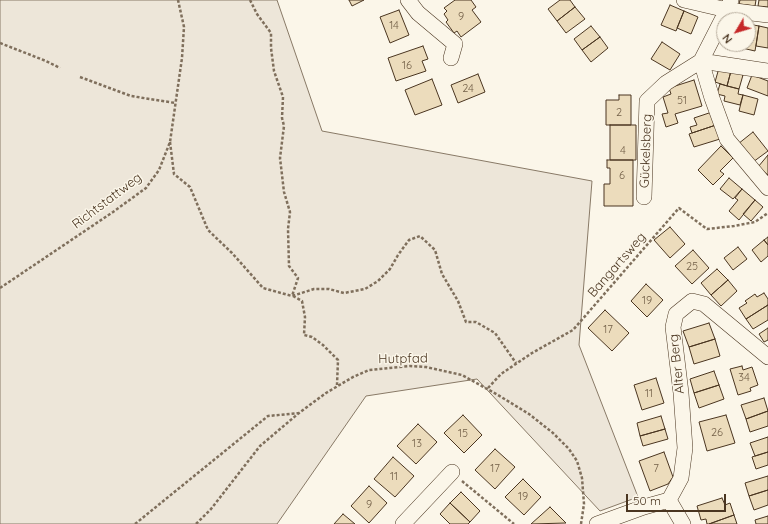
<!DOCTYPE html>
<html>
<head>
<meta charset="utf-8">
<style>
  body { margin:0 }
  #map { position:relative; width:768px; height:524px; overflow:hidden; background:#fbf6e9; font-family:Quicksand,sans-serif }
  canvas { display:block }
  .north { position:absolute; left:716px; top:12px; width:40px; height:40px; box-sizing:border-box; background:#fbf6e9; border:1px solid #b4a999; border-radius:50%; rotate:232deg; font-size:11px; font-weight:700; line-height:16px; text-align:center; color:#4a3520 }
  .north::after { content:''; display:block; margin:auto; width:14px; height:18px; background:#c62828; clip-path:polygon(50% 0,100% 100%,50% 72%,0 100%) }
  .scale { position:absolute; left:626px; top:494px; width:100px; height:18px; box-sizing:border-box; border:2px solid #4a3520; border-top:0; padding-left:5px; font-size:12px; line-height:14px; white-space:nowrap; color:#4a3520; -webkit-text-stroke:3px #fbf6e9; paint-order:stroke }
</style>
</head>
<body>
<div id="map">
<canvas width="768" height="524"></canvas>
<div class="north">N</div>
<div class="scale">50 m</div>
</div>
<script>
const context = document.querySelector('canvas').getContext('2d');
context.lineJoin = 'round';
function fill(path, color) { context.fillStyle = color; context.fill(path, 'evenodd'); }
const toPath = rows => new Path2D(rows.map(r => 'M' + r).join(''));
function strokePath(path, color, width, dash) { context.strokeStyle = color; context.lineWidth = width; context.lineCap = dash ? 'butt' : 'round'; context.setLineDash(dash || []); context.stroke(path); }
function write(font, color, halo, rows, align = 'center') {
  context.font = font + ' Quicksand,sans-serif'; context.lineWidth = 3; context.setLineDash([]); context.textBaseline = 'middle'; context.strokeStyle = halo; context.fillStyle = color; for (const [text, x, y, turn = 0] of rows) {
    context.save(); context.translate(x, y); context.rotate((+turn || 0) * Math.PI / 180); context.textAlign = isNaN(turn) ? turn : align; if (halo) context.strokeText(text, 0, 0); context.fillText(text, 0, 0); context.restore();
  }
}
const green = toPath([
  [0,0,277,0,322,131,592,181,579,345,638,497,600,511,477,379,366,396,277,524,0,524,0,0]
]);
const building = toPath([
  [349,0,364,0,352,6,349,0],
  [455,0,471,0,476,7,472,10,481,22,461,37,457,31,454,33,446,22,448,20,444,14,447,11,444,8,455,0],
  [560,0,570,0,575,7,557,21,548,9,560,0],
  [740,0,756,0,755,6,739,4,740,0],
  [759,0,768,0,768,7,758,6,759,0],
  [670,5,684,11,676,31,661,25,670,5],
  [575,7,585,19,566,33,557,21,575,7],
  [399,10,409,35,390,43,380,17,399,10],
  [684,11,698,17,691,34,677,28,684,11],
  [748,24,759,26,755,51,742,48,743,44,748,44,748,24],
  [591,26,600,37,582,50,574,39,591,26],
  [759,26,768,28,768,48,756,46,759,26],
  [600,37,608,48,591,62,582,50,600,37],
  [662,42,680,54,670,70,651,59,662,42],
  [731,44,743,44,742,48,730,46,731,44],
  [423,46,428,59,422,61,426,71,396,81,388,58,423,46],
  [719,68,731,71,727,86,715,82,719,68],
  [731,71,743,75,739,89,727,86,731,71],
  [478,74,485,92,458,103,451,85,478,74],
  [752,75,768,81,768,96,747,88,752,75],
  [432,79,442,105,415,115,405,90,432,79],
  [694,80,702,106,675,114,678,123,666,127,662,114,668,113,663,97,671,94,669,88,694,80],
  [720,84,739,89,738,94,743,95,740,105,724,101,725,96,717,94,720,84],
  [619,95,631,95,631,125,606,125,606,100,619,100,619,95],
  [743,95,758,99,754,115,739,111,743,95],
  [712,112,716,125,692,133,690,127,697,125,694,118,712,112],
  [610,125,636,125,636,160,610,160,610,125],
  [716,125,720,139,694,147,689,134,716,125],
  [753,132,768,151,753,162,738,144,753,132],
  [721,146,733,158,720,171,724,174,713,185,698,170,721,146],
  [768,155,768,175,758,167,768,155],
  [607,160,633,160,633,206,604,206,604,184,610,184,610,168,607,168,607,160],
  [729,178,742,189,733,199,720,189,729,178],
  [742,189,755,200,739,220,729,211,738,200,735,198,742,189],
  [755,200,763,207,751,221,743,214,755,200],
  [670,227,685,244,670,258,654,240,670,227],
  [768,237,768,245,764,240,768,237],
  [764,240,768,245,768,256,761,262,752,250,764,240],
  [738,247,747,259,733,270,724,258,738,247],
  [693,250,709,268,692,284,675,266,693,250],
  [717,269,728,280,711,295,701,283,717,269],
  [728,280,737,291,721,306,711,295,728,280],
  [646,284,663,300,647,317,631,301,646,284],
  [764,293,768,299,768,305,746,319,739,308,747,303,745,301,755,294,757,297,764,293],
  [768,305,768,320,753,329,746,319,768,305],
  [605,310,629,333,612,351,588,328,605,310],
  [709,323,715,339,689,347,683,331,709,323],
  [768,328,768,340,764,342,759,334,768,328],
  [715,339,720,356,694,364,689,347,715,339],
  [742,366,743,370,752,367,758,385,750,388,751,391,738,395,730,369,742,366],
  [714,371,719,385,694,393,690,379,714,371],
  [656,378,664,403,642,410,634,385,656,378],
  [719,385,724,399,699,408,694,393,719,385],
  [764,398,768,411,746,419,741,405,764,398],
  [768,411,768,426,750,432,746,419,768,411],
  [463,415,482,435,464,453,444,433,463,415],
  [726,415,735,443,707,451,699,422,726,415],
  [661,416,665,429,640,436,637,423,661,416],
  [418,424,437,442,416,464,397,446,418,424],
  [665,429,668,439,643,446,640,436,665,429],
  [768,437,768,452,755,456,750,443,768,437],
  [495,449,515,467,495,489,475,470,495,449],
  [664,452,673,477,668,484,650,491,639,461,664,452],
  [768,452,768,465,756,469,752,457,768,452],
  [393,457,414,476,395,497,374,479,393,457],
  [768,476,768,490,749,496,745,483,768,476],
  [523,479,541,497,524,515,505,497,523,479],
  [369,486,387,503,369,523,351,506,369,486],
  [768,490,768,505,754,510,749,496,768,490],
  [461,492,480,511,470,522,450,503,461,492],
  [722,498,725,505,730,503,734,515,709,524,707,524,706,519,701,520,697,506,722,498],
  [450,503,470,522,468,524,450,524,440,514,450,503],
  [550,507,566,523,531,524,550,507],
  [343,514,355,524,334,524,343,514],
  [734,515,737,524,709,524,734,515],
  [768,516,768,524,756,524,755,520,768,516]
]);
const path = toPath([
  [250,0,257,14,271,33,271,48,274,71,283,97,282,118,284,126,280,158,284,192,290,212,288,229,289,266,298,278,292,296],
  [0,43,46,61,60,68],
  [80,77,131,96,175,103],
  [170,142,174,174,190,187,208,230,232,253,263,288,292,296,314,289,329,289,344,293,365,289,378,281,390,269,398,255,409,240,420,236,435,250,442,274,458,301,466,322,476,322,495,333,516,363],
  [0,288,113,212,146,188,159,170,170,142,182,58,184,27,178,0],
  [293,296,302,301,305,317,304,335,312,337,323,345,338,360,337,385],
  [488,388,501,374,532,353,573,330,679,208,707,229,734,226,755,222,768,213],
  [462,481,514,524],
  [135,524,268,416,299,413],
  [196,524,211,509,260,446,299,413,326,393,353,377,369,370,410,366,426,367,462,375,498,395,529,414,553,433,569,449,577,461,582,478,584,504,581,524]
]);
const minor = toPath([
  [408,0,418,13,455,44,451,58],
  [684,0,727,10,768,15],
  [731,0,727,10,701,61,712,98,727,139,768,188],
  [701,61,768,71],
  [644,197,647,101,666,83,701,61],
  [669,500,681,478,685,448,681,393,673,327,676,314,692,301,704,304,768,357],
  [669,500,683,524],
  [403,524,452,472],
  [597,524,644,507,669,500]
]);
const numberNames = [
  ["9",461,17],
  ["14",394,26],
  ["16",407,66],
  ["24",468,89],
  ["51",682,101],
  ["2",619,113],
  ["4",623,151],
  ["6",622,176],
  ["25",692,267],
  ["19",647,301],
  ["17",608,330],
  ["34",744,378],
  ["11",649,394],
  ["26",717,433],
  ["15",463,434],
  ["13",417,444],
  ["17",495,469],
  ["7",656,469],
  ["11",394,477],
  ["19",523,497],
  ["9",369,505]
];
const streetNames = [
  ["Gückelsberg",646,151,-88],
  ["Richtstattweg",107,201,-37],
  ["Bangartsweg",617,265,-49],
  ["Hutpfad",403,359,-1],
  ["Alter Berg",677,364,-96]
];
fill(green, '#ede6d9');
strokePath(green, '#887966', 1);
fill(building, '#ecdcbc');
strokePath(building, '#4a3520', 1);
strokePath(minor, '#4a3520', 16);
strokePath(path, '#7f6f5c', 2.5, [3, 2]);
strokePath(minor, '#fbf6e9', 15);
write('11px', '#725f47', null, numberNames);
write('13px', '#4a3520', '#fbf6e9', streetNames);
</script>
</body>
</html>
